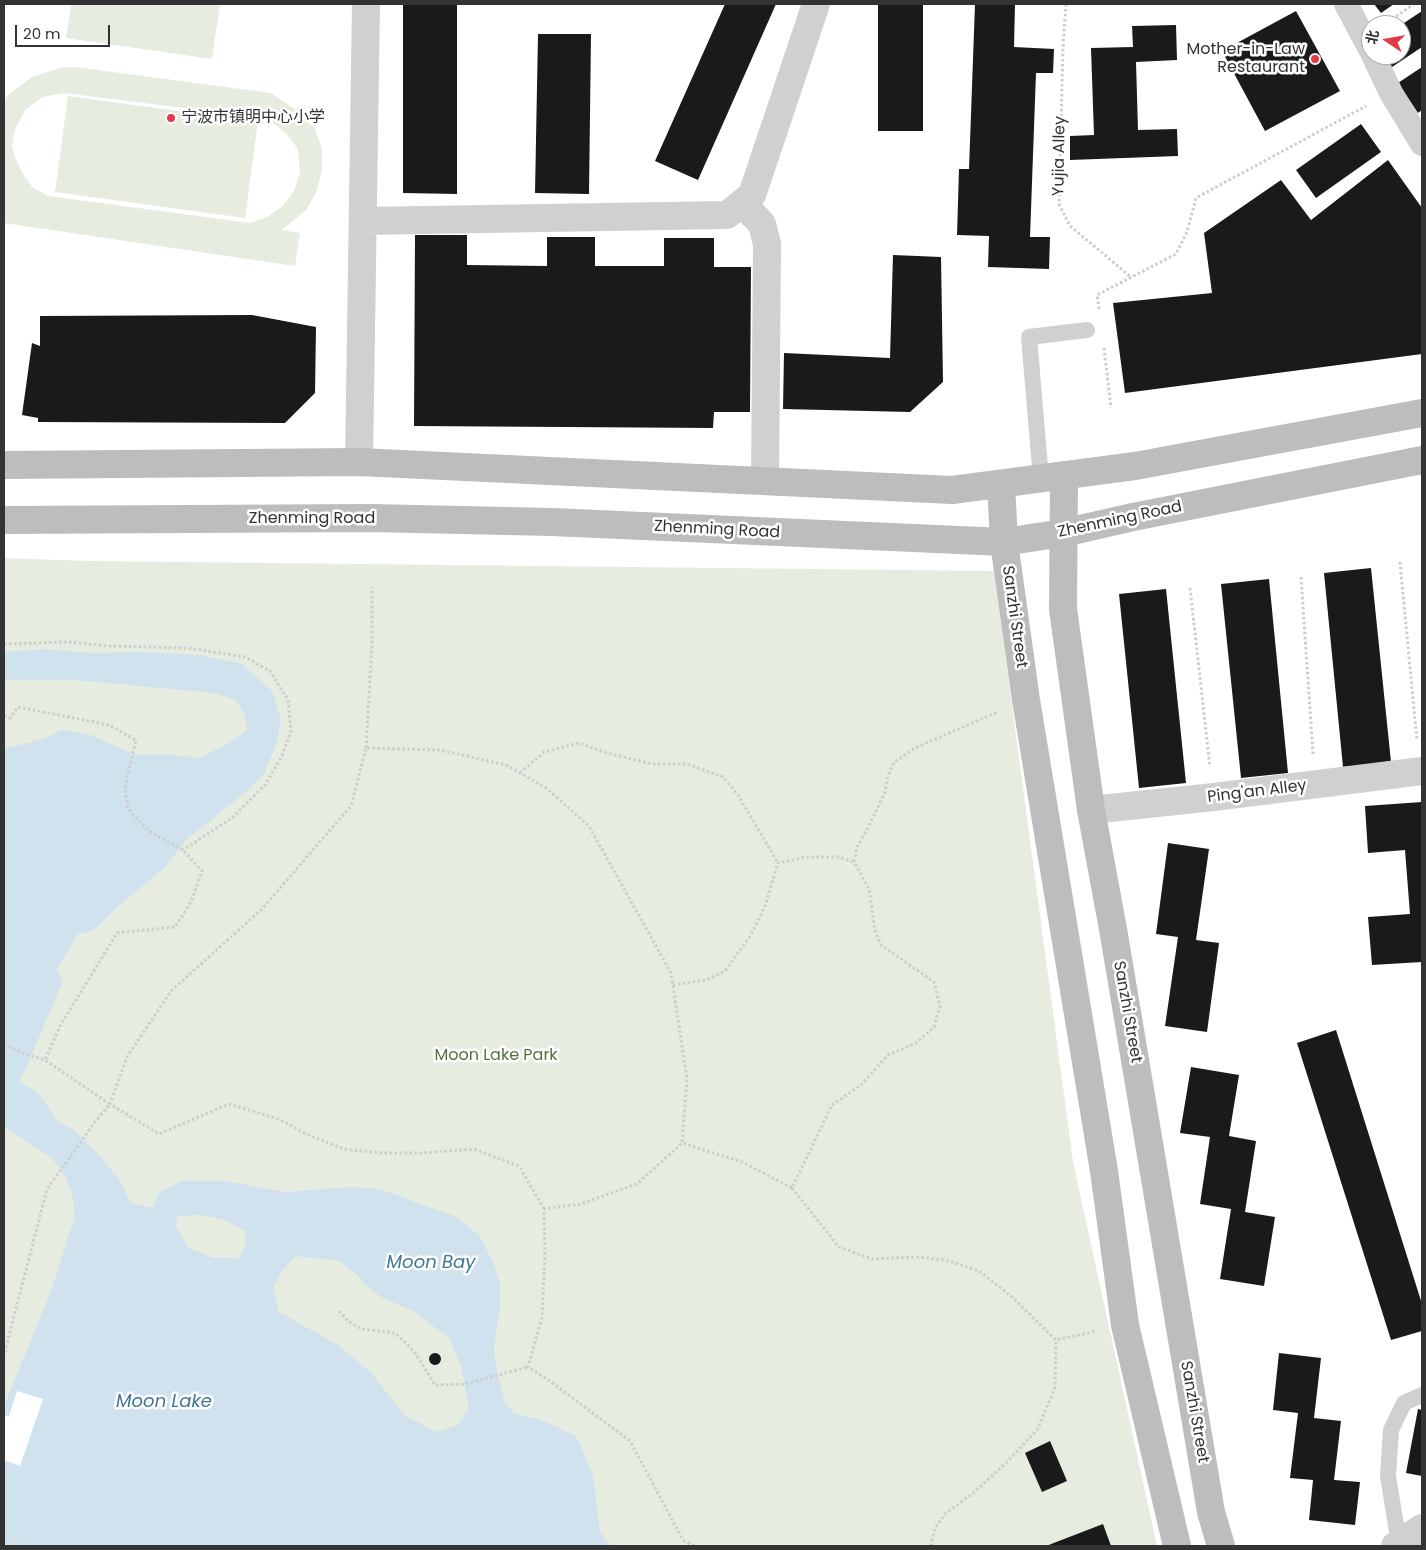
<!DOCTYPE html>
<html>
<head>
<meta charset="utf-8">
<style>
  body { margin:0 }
  #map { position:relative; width:1426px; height:1550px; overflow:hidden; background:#fff; font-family:Poppins,"Noto Sans SC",sans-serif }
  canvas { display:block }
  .frame { position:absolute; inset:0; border:5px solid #333; pointer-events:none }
  .north { position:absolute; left:1361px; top:15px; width:50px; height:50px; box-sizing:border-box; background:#fff; border:1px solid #adadad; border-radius:50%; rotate:282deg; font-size:14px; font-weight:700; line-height:20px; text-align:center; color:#333 }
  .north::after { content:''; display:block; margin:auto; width:18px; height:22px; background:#e63946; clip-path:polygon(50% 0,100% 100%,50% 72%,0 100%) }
  .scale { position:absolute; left:15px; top:25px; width:95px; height:22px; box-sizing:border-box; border:2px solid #333; border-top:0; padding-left:6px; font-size:15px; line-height:18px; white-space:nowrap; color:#333; -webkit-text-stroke:4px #fff; paint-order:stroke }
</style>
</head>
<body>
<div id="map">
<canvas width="1426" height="1550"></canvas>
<div class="frame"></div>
<div class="north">北</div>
<div class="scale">20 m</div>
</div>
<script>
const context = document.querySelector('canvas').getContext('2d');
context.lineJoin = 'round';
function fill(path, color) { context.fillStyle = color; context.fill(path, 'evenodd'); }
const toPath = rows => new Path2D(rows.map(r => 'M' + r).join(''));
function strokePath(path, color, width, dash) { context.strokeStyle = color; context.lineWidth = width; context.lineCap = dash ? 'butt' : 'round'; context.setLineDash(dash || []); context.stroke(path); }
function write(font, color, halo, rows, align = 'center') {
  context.font = font + ' Poppins,"Noto Sans SC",sans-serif'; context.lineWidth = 5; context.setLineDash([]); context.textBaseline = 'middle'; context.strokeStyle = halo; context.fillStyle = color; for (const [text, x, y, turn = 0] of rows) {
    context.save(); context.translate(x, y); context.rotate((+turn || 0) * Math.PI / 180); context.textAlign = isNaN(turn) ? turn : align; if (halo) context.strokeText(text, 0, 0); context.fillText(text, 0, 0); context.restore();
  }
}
const green = toPath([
  [71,4,220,4,212,59,66,38],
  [75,67,271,93,295,109,315,129,322,149,322,170,316,193,306,210,282,230,300,233,295,266,4,223,4,103,9,94,32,77,60,68],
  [64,93,256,117,272,122,286,133,298,149,300,173,294,191,283,206,267,217,250,223,48,196,33,188,23,174,15,157,12,146,14,133,17,125,26,109,43,97],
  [68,96,258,122,245,218,55,192],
  [4,558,88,561,994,571,1073,1162,1157,1546,4,1546]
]);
const water = toPath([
  [42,649,94,653,149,652,200,655,242,664,272,691,281,720,276,745,264,774,242,795,187,839,164,868,122,903,92,931,78,934,56,970,63,981,20,1082,38,1093,58,1122,71,1128,97,1153,118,1178,131,1203,153,1208,159,1193,182,1181,225,1181,285,1192,352,1187,379,1189,454,1216,479,1235,493,1262,500,1284,500,1308,494,1346,495,1361,504,1401,514,1413,541,1420,576,1436,593,1475,600,1532,610,1546,4,1546,4,1406,51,1291,75,1216,72,1192,66,1177,52,1158,4,1127,4,749,46,738,61,730,91,735,135,755,175,755,199,758,226,745,247,730,245,715,236,700,214,693,77,680,4,680,4,652],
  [200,1215,226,1220,245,1231,246,1244,238,1258,213,1258,189,1248,176,1227,177,1216],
  [295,1256,339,1261,357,1275,368,1287,381,1297,413,1311,449,1338,461,1366,469,1409,458,1425,437,1432,404,1415,373,1375,340,1346,279,1312,273,1287,283,1270]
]);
const pier = toPath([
  [17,1391,43,1399,20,1466,4,1460,4,1415,9,1416]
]);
const building = toPath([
  [403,4,457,4,457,194,403,193],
  [725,4,776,4,698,180,655,161],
  [878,4,923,4,923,131,878,131],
  [975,4,1015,4,1014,47,1054,49,1053,73,1036,73,1030,237,1050,237,1049,269,988,267,989,236,957,235,959,169,969,169],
  [1374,4,1394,4,1381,13],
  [1296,11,1340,91,1265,131,1222,51],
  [1422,11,1422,47,1389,69,1380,55,1401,55,1401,25],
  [1176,25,1177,60,1136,62,1138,130,1177,129,1178,156,1070,160,1070,136,1094,135,1091,48,1133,47,1132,26],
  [538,34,591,34,589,194,535,193],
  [1422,67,1422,110,1418,113,1398,83],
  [1361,124,1381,152,1316,198,1296,170],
  [1388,160,1422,208,1422,354,1125,393,1113,303,1212,293,1204,233,1281,180,1311,220],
  [415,235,467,235,467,265,547,266,547,237,595,237,595,266,664,266,664,238,714,238,714,267,751,267,750,412,714,412,713,428,414,426],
  [893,255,941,257,943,382,910,412,783,409,784,353,890,358],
  [252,315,316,327,315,393,285,423,38,422,38,418,22,415,32,343,40,346,40,316],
  [1371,568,1391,762,1343,767,1324,573],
  [1269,579,1288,773,1241,778,1221,584],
  [1166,589,1186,783,1139,788,1119,594],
  [1422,802,1422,962,1372,965,1368,917,1410,914,1405,850,1368,853,1365,806],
  [1168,843,1209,849,1196,940,1219,943,1207,1032,1165,1026,1178,937,1156,934],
  [1336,1030,1422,1304,1422,1331,1391,1340,1297,1043],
  [1191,1067,1239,1075,1229,1136,1256,1141,1245,1212,1275,1217,1264,1286,1220,1279,1231,1209,1200,1204,1210,1137,1180,1133],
  '429 1359a6 6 0 1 1 12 0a6 6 0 1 1-12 0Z',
  [1279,1353,1321,1358,1314,1418,1341,1421,1334,1480,1360,1482,1355,1525,1309,1520,1313,1480,1290,1478,1298,1413,1273,1410],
  [1418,1409,1422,1410,1422,1476,1406,1473],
  [1050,1441,1067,1481,1042,1492,1025,1453],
  [1103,1524,1111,1546,1046,1546]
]);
const path = toPath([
  [1066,4,1063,46,1059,204,1070,226,1131,277],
  [1388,22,1414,4],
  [1099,309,1097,295,1176,254,1187,232,1196,198,1366,106],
  [1104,348,1111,408],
  [1400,562,1417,741],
  [1301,577,1313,754],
  [1190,588,1210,767],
  [4,644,69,642,109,646,188,648,245,657,270,671,288,700,291,732,281,758,265,785,232,818,183,850],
  [4,716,10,718,18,707,109,725,136,740,125,787,127,805,132,814,149,831,183,850,202,871,191,902,175,927,117,933,60,1026,45,1060],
  [366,748,372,643,372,587],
  [520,773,544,752,579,743,607,753,652,764,687,764,723,777,738,795,778,863],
  [673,985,706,980,725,971,751,935,765,906,778,863,806,857,838,857,854,862],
  [4,1044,22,1053,45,1060,110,1104,95,1122,47,1189,4,1355],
  [792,1188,839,1247,872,1259,918,1257,946,1260,979,1271,1011,1296,1056,1340,1097,1331],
  [544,1209,519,1166,474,1149,423,1153,381,1153,344,1149,306,1134,279,1119,229,1104,159,1134,110,1104,127,1057,171,991,262,909,351,806,366,748,440,750,506,765,546,788,589,826,671,973,687,1079,682,1143],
  [339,1311,348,1321,362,1329,395,1333,414,1351,435,1385,465,1384,528,1367],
  [694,1546,683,1540,630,1441,547,1379,528,1367,542,1317,545,1255,544,1209,580,1204,637,1184,682,1143,742,1162,792,1188,832,1105,861,1085,888,1055,916,1043,934,1027,940,1006,934,982,881,945,875,931,869,889,854,862,857,847,868,828,885,792,888,776,894,762,917,747,998,712],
  [931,1546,935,1528,946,1513,971,1495,1007,1462,1037,1430,1055,1388,1056,1340]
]);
const service = toPath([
  [1041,479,1029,337,1087,330],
  [1399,1544,1388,1476,1391,1430,1404,1403,1422,1395]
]);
const pedestrian = toPath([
  [1346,4,1371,51],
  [1373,55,1391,93,1422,144]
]);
const minor = toPath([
  [742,203,762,224,767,244,765,481],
  [363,221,727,215,752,195,816,4],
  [359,462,366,4],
  [1091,810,1214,797,1422,771],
  [1395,1546,1422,1528]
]);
const secondary = toPath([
  [4,465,359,462,952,490,1135,466,1422,413],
  [1064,475,1063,609,1091,810,1113,929,1211,1512,1221,1546],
  [1001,484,1004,542,1026,700,1104,1171,1125,1325,1177,1546],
  [4,520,371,518,552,522,1004,542,1063,533,1133,517,1422,460]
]);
const markers = [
  [1315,59,5,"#e63946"],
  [171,118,5,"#e63946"]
];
const poiNames = [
  ["Mother-in-Law",1305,50],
  ["Restaurant",1305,68],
  ["宁波市镇明中心小学",181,118,"left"]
];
const streetNames = [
  ["Yujia Alley",1060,156,-89],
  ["Zhenming Road",312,519],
  ["Zhenming Road",1120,520,-12],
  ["Zhenming Road",717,530,3],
  ["Sanzhi Street",1014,617,82],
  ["Ping'an Alley",1257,792,-7],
  ["Sanzhi Street",1127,1012,80],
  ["Sanzhi Street",1194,1412,80]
];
const parkNames = [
  ["Moon Lake Park",496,1056]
];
const waterNames = [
  ["Moon Bay",431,1263],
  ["Moon Lake",164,1402]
];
fill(green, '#e6ecdf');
fill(water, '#cfe2ee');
fill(pier, '#fff');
fill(building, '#1a1a1a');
strokePath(path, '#cdcdcd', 3, [2.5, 2.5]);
strokePath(service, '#d0d0d0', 16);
strokePath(pedestrian, '#d0d0d0', 24);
strokePath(minor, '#d0d0d0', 28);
strokePath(secondary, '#bdbdbd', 28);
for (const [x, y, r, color] of markers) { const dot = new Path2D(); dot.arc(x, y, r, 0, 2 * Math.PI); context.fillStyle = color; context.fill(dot); strokePath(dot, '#fff', 2); }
write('16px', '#333', '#fff', poiNames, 'right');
write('16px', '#333', '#fff', streetNames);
write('16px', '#56703f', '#fff', parkNames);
write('italic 18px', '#3f7597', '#fff', waterNames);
</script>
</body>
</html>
